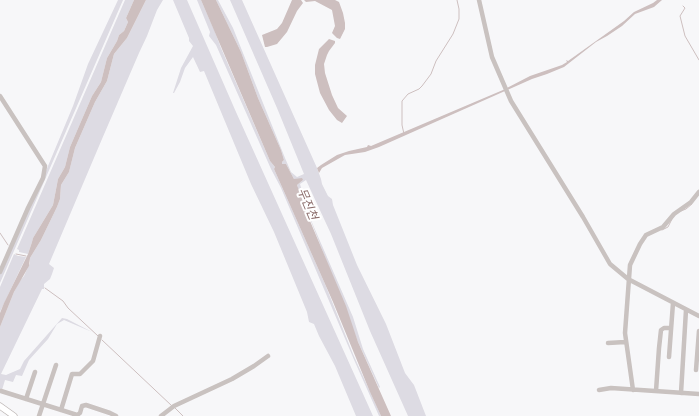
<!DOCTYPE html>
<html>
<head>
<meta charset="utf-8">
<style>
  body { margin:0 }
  canvas { display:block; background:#f7f7f9 }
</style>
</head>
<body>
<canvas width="699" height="416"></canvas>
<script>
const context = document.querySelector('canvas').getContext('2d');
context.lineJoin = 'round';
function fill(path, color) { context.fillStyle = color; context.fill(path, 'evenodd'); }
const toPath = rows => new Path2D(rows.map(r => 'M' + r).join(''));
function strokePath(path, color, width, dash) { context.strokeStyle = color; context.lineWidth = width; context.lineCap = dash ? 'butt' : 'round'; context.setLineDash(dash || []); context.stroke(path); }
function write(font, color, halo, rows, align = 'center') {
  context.font = font + ' Helvetica,"Noto Sans KR",sans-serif'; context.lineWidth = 4; context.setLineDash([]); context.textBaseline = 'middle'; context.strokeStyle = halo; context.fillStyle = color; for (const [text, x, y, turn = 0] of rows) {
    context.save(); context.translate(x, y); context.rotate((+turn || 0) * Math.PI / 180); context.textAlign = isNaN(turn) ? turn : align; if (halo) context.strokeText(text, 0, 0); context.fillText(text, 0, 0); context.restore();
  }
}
const green = toPath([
  [118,0,123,0,0,283,0,274,43,178,73,106,88,64],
  [125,0,134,0,126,18,128,22,124,31,119,35,117,41,107,58,101,82,92,96,70,147,65,167,58,179,53,205,33,238,32,242,28,254,19,252,19,250,17,249],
  [146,0,163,0,157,10,147,36,139,53,102,139,49,264,54,268,52,274,50,279,44,284,44,289,42,289,1,374,6,375,20,369,24,361,62,318,67,319,92,332,64,320,57,324,48,339,29,360,22,376,16,375,13,382,5,380,2,390,0,389,0,327,14,292,19,282,24,276,30,263,30,258,41,240,57,207,60,199,61,185,69,172,75,148,95,102,107,81,114,54,127,38],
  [173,0,187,0,236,112,373,416,356,416,335,366,319,336,314,324,309,322,307,312,274,232,251,184,204,71,200,72,193,57,185,68,180,82,174,93,173,93,181,68,193,46,189,41,189,38],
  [197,0,201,0,215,32,221,48,270,161,275,167,274,169,325,284,353,354,381,416,379,416,355,362,281,188,271,169,216,45,209,36,210,32],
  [216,0,218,0,233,28,285,158,291,172,297,177,304,174,277,108,230,0,242,0,317,168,321,179,322,184,328,196,332,199,333,205,357,265,386,324,405,373,414,385,426,416,408,416,370,331,331,234,306,180,300,184,310,218,353,317,363,349,380,387,379,388,358,342,298,188,297,185,303,180,294,179,286,164,282,164,282,162,284,160,281,150,258,98,241,52],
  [14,254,18,256,19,256,26,257,0,312,0,287]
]);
const water = toPath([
  [134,0,146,0,127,38,114,54,107,81,95,102,75,148,69,172,61,185,60,199,57,207,41,240,30,258,29,266,14,292,0,327,0,313,4,303,28,254,32,242,33,238,53,205,58,179,65,167,70,147,92,96,101,82,107,58,117,41,119,35,124,31,128,22,126,18],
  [201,0,216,0,241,52,258,98,281,150,284,160,282,162,282,164,286,164,294,179,302,178,303,180,297,185,310,221,346,306,358,342,391,416,381,416,370,392,333,302,274,169,275,167,270,161],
  [292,0,301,0,303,3,297,11,287,32,277,44,267,47,265,47,262,35,277,29,282,23],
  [304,0,335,0,339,2,343,13,345,23,345,29,340,39,337,38,332,33,335,26,332,10,315,1,306,2],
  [657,0,662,0,654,7,635,14,622,26,607,36,596,42,564,67,547,74,532,79,379,147,365,152,345,155,322,168,319,173,317,168,321,165,337,155,349,151,367,147,368,145,371,146,503,90,530,76,562,65,567,62,566,60,568,61,624,21,634,12,653,3],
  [329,39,335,41,335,43,329,51,327,55,324,64,325,73,332,95,338,108,347,116,342,123,337,120,329,110,320,93,315,74,315,65,319,49]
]);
const stream = toPath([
  [683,6,685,8,680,16,685,36,699,60],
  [404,134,402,125,402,101,408,94,419,89,422,86,431,74,436,61,453,34,459,19,459,9,457,0],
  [681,211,686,209,692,204],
  [662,230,668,227,672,219],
  [0,233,8,245],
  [16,254,26,256],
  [45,288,63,301,68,308,98,336],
  [102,340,172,406],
  [175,408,183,416]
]);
const minor = toPath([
  [479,0,492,57,511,101,583,217,610,264,628,279,699,316],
  [0,96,45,166,43,178,28,208,0,272],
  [608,343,625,342],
  [669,357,673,303],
  [696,370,699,331],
  [599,390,611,388,699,394],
  [633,390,625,333,630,265,640,244,646,235,663,227,674,214,691,202,699,192],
  [1,391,77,415,80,413,82,406,86,405,110,413,116,416],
  [656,391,659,348,661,330,664,328,671,328],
  [681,393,686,310],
  [26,399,35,372],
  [61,410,72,374,80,374,93,361,100,336],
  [39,416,56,365],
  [161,416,174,406,232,379,254,366,268,356]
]);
const major = toPath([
  [0,406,14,416]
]);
const waterNames = [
  ["무진천",307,204,67]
];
fill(green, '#dddbe3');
fill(water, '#cdbfbf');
strokePath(stream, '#cdbfbf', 1);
strokePath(major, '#bdb6b4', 7);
strokePath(minor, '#c9c2c0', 4.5);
strokePath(major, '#fff', 5.5);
write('italic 12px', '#8a6b69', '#fff', waterNames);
</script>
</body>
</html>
